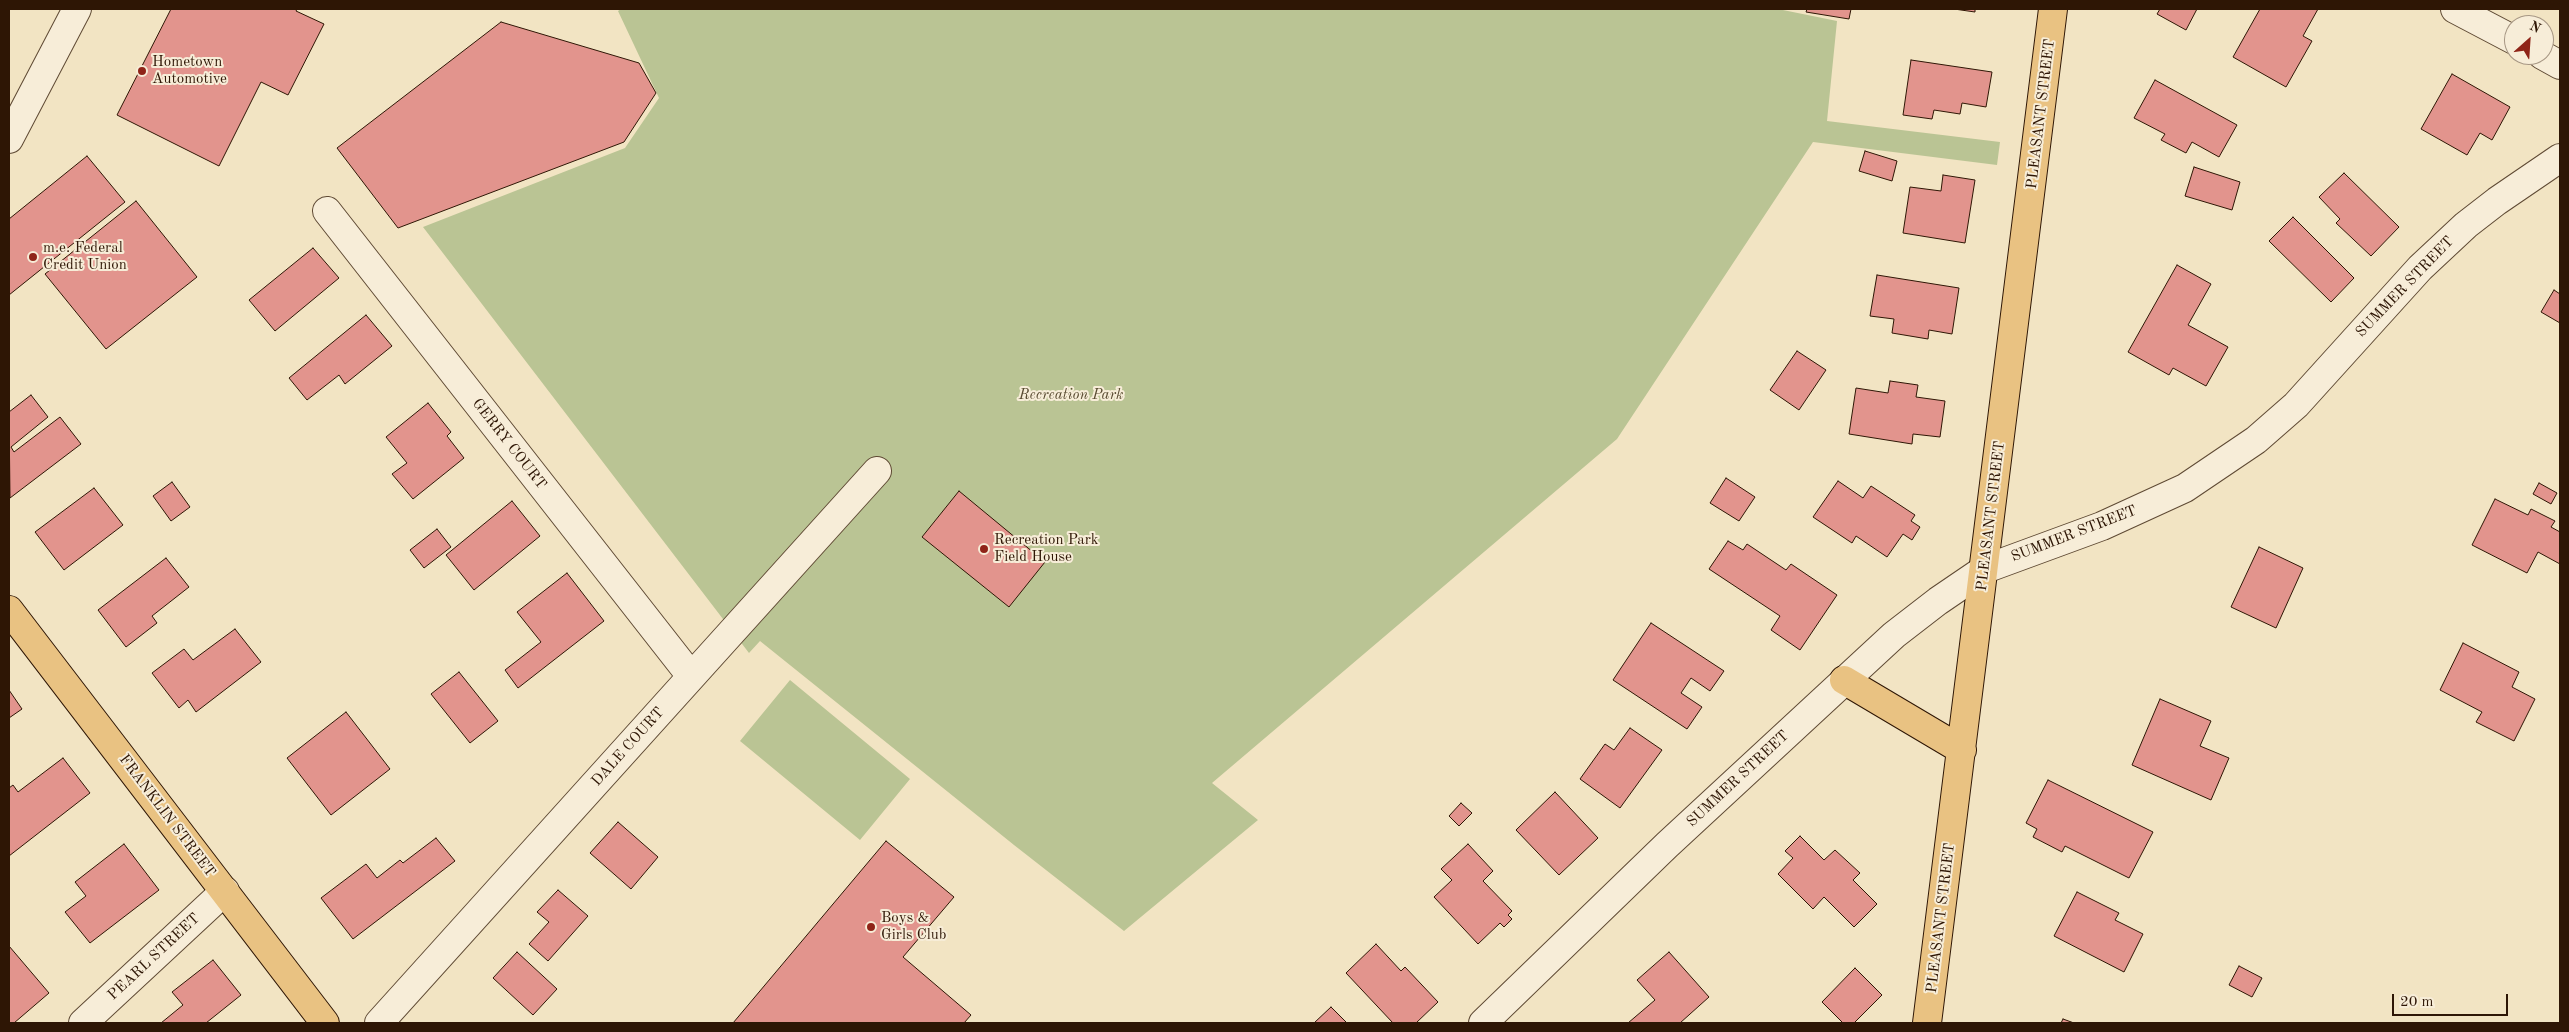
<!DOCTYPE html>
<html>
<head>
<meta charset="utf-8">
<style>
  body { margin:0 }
  #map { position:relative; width:2569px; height:1032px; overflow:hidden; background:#f2e4c3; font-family:"Old Standard TT",serif }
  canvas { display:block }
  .frame { position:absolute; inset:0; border:10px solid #2e1605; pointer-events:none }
  .north { position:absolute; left:2504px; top:15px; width:50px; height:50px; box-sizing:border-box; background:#f7edd8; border:1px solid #a79784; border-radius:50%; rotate:26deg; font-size:14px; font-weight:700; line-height:20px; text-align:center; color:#2e1605 }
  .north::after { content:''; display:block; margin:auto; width:18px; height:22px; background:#8f2418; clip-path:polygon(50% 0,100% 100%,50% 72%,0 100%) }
  .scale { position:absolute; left:2392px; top:994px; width:116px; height:22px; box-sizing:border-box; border:2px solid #2e1605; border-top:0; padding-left:6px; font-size:15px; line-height:18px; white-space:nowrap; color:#2e1605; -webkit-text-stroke:4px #f7edd8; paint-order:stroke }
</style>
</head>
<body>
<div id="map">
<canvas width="2569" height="1032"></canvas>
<div class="frame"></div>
<div class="north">N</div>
<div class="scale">20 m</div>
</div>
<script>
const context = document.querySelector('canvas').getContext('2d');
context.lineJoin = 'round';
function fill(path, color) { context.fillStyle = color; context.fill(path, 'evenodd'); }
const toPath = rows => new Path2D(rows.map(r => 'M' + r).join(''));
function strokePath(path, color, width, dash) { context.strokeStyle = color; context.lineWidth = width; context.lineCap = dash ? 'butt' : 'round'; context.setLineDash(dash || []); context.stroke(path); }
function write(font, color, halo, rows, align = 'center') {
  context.font = font + ' "Old Standard TT",serif'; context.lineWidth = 4; context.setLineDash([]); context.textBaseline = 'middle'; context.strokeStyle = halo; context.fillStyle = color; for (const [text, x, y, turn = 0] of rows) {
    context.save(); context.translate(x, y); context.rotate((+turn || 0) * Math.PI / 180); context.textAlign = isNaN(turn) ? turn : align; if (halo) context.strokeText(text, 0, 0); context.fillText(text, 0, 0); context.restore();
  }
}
const green = toPath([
  [621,9,1778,9,1837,21,1827,121,2000,142,1997,165,1813,142,1617,439,1212,783,1258,820,1124,931,1014,845,760,641,749,653,423,227,625,148,659,98,618,11],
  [790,680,910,779,860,840,740,741]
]);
const building = toPath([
  [171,9,297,9,296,11,324,24,288,95,261,82,219,166,117,115,171,9],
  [1807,9,1851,9,1849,19,1806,12,1807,9],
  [1954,9,1975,9,1975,12,1954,9],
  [2160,9,2197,9,2186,30,2157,14,2160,9],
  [2260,9,2318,9,2303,36,2312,41,2286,87,2233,57,2260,9],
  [501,22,639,63,656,93,624,142,398,228,337,148,501,22],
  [1911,60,1992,72,1986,107,1962,103,1960,114,1934,110,1932,119,1903,115,1911,60],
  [2452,74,2510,107,2492,140,2480,133,2467,155,2421,129,2452,74],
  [2155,80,2237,125,2219,157,2192,142,2186,153,2161,140,2165,134,2134,118,2155,80],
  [1865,151,1897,161,1892,181,1859,171,1865,151],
  [87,156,125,202,9,295,9,219,87,156],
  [2194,167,2240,182,2232,210,2185,196,2194,167],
  [2344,173,2399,227,2371,256,2336,223,2340,219,2319,197,2344,173],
  [1943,175,1975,180,1965,243,1903,233,1910,187,1941,191,1943,175],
  [136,201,197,277,106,349,45,274,136,201],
  [2293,217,2354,278,2331,302,2269,241,2293,217],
  [313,248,339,278,275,331,249,300,313,248],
  [2177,265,2211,284,2188,325,2228,347,2206,386,2173,368,2169,375,2128,352,2177,265],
  [1877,275,1959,288,1952,334,1929,330,1928,339,1892,333,1894,319,1870,316,1877,275],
  [2554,290,2560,294,2560,323,2541,312,2554,290],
  [366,315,392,346,345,384,339,375,307,400,289,378,366,315],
  [1797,351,1826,370,1799,410,1770,390,1797,351],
  [1890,381,1918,385,1916,397,1945,401,1940,437,1913,434,1912,444,1849,434,1856,388,1888,393,1890,381],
  [31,395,48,417,11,447,14,452,60,417,81,444,10,498,9,412,31,395],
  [428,403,451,432,447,436,464,458,413,499,392,474,407,463,386,437,428,403],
  [1726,478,1755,497,1739,521,1710,503,1726,478],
  [1838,481,1863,498,1871,486,1915,515,1911,521,1920,527,1912,540,1903,534,1887,557,1856,536,1852,543,1813,517,1838,481],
  [172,482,190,507,171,521,153,496,172,482],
  [2539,483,2557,493,2551,504,2533,494,2539,483],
  [94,488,123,525,64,570,35,532,94,488],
  [959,491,1045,562,1009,607,922,537,959,491],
  [2495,499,2528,515,2531,509,2555,521,2551,527,2560,532,2560,564,2538,552,2527,573,2472,545,2495,499],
  [512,501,540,536,474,590,446,555,512,501],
  [437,529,451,547,424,568,410,550,437,529],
  [1728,541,1743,550,1747,544,1786,570,1791,564,1837,595,1800,650,1771,630,1780,616,1709,569,1728,541],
  [2259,547,2303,568,2276,628,2231,607,2259,547],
  [166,558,189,587,152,616,157,623,126,647,98,610,166,558],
  [567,573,604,621,518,688,505,670,541,642,517,612,567,573],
  [1651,623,1724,671,1710,691,1691,678,1681,693,1702,707,1687,729,1613,680,1651,623],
  [235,629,261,662,196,712,188,700,179,708,152,673,184,649,193,660,235,629],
  [2463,643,2519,672,2512,687,2535,699,2514,741,2476,722,2482,712,2440,690,2463,643],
  [459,672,498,721,470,743,431,694,459,672],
  [9,690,22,709,9,718,9,690],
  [2160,699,2211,721,2200,746,2229,758,2211,800,2132,765,2160,699],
  [346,712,390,769,331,815,287,758,346,712],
  [1630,728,1662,750,1620,808,1580,779,1605,744,1614,750,1630,728],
  [63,758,90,793,9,856,9,788,13,785,18,792,63,758],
  [2048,780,2153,832,2129,878,2065,846,2062,852,2033,837,2037,829,2026,823,2048,780],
  [1555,792,1598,838,1559,875,1516,830,1555,792],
  [1461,803,1472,813,1459,826,1449,816,1461,803],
  [618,822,658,857,631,889,590,853,618,822],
  [1800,836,1824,860,1835,850,1860,873,1853,880,1877,904,1854,927,1824,897,1813,909,1778,874,1793,858,1785,851,1800,836],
  [436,838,455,861,353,939,321,898,366,864,377,878,400,860,403,863,436,838],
  [886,841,954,897,903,957,971,1015,964,1023,733,1023,886,841],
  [124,844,159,890,90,943,65,912,86,896,75,882,124,844],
  [1468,844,1493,871,1483,881,1512,911,1508,915,1512,919,1504,927,1500,923,1478,944,1434,897,1452,880,1441,869,1468,844],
  [558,890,588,916,548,961,529,944,549,922,537,912,558,890],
  [2077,892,2119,913,2115,920,2143,934,2124,972,2054,936,2077,892],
  [1376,944,1401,971,1405,967,1438,1002,1416,1023,1393,1023,1346,973,1376,944],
  [9,946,49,993,14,1023,9,1023,9,946],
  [517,952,557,989,533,1015,493,978,517,952],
  [1669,952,1709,997,1680,1023,1628,1023,1655,1000,1637,980,1669,952],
  [213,960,241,995,206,1023,161,1023,183,1005,172,992,213,960],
  [2239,966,2262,978,2252,997,2229,985,2239,966],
  [1855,968,1882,995,1854,1023,1843,1023,1822,1002,1855,968],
  [1331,1007,1347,1023,1314,1023,1331,1007],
  [2063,1019,2074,1023,2061,1023,2063,1019]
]);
const minor = toPath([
  [2455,9,2514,40],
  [2542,55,2560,65],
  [9,139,77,9],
  [327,211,691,676],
  [83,1023,225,891],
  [379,1023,877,471],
  [1483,1023,1667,845,1894,635,1938,601,1985,569,2102,526,2185,488,2256,440,2296,405,2420,268,2466,225,2497,201,2560,158]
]);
const major = toPath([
  [9,610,325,1023],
  [1844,680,1962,750],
  [1927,1023,2053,9]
]);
const markers = [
  [142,71,5,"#8f2418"],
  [33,257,5,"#8f2418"],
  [984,549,5,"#8f2418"],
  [871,927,5,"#8f2418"]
];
const poiNames = [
  ["Hometown",152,62],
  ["Automotive",152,79],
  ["m.e. Federal",43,248],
  ["Credit Union",43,265],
  ["Recreation Park",994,540],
  ["Field House",994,557],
  ["Boys &",881,918],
  ["Girls Club",881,935]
];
const streetNames = [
  ["PLEASANT STREET",2041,114,-83],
  ["SUMMER STREET",2405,287,-46],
  ["GERRY COURT",509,444,52],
  ["PLEASANT STREET",1991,516,-83],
  ["SUMMER STREET",2074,534,-21],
  ["DALE COURT",628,747,-48],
  ["SUMMER STREET",1738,779,-43],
  ["FRANKLIN STREET",167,816,53],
  ["PLEASANT STREET",1941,918,-83],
  ["PEARL STREET",154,957,-43]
];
const parkNames = [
  ["Recreation Park",1071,395]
];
fill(green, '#bac494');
fill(building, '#e2948d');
strokePath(building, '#2e1605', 1);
strokePath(minor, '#5f4a34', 30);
strokePath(major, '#2e1605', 30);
strokePath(minor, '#f7edd8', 28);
strokePath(major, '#e9c282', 28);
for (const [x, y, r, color] of markers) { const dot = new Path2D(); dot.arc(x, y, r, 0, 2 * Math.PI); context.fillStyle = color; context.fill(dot); strokePath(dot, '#f7edd8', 2); }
write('15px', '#2e1605', '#f7edd8', poiNames, 'left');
write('15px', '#2e1605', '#f7edd8', streetNames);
write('italic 15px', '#584a30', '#f7edd8', parkNames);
</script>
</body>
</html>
